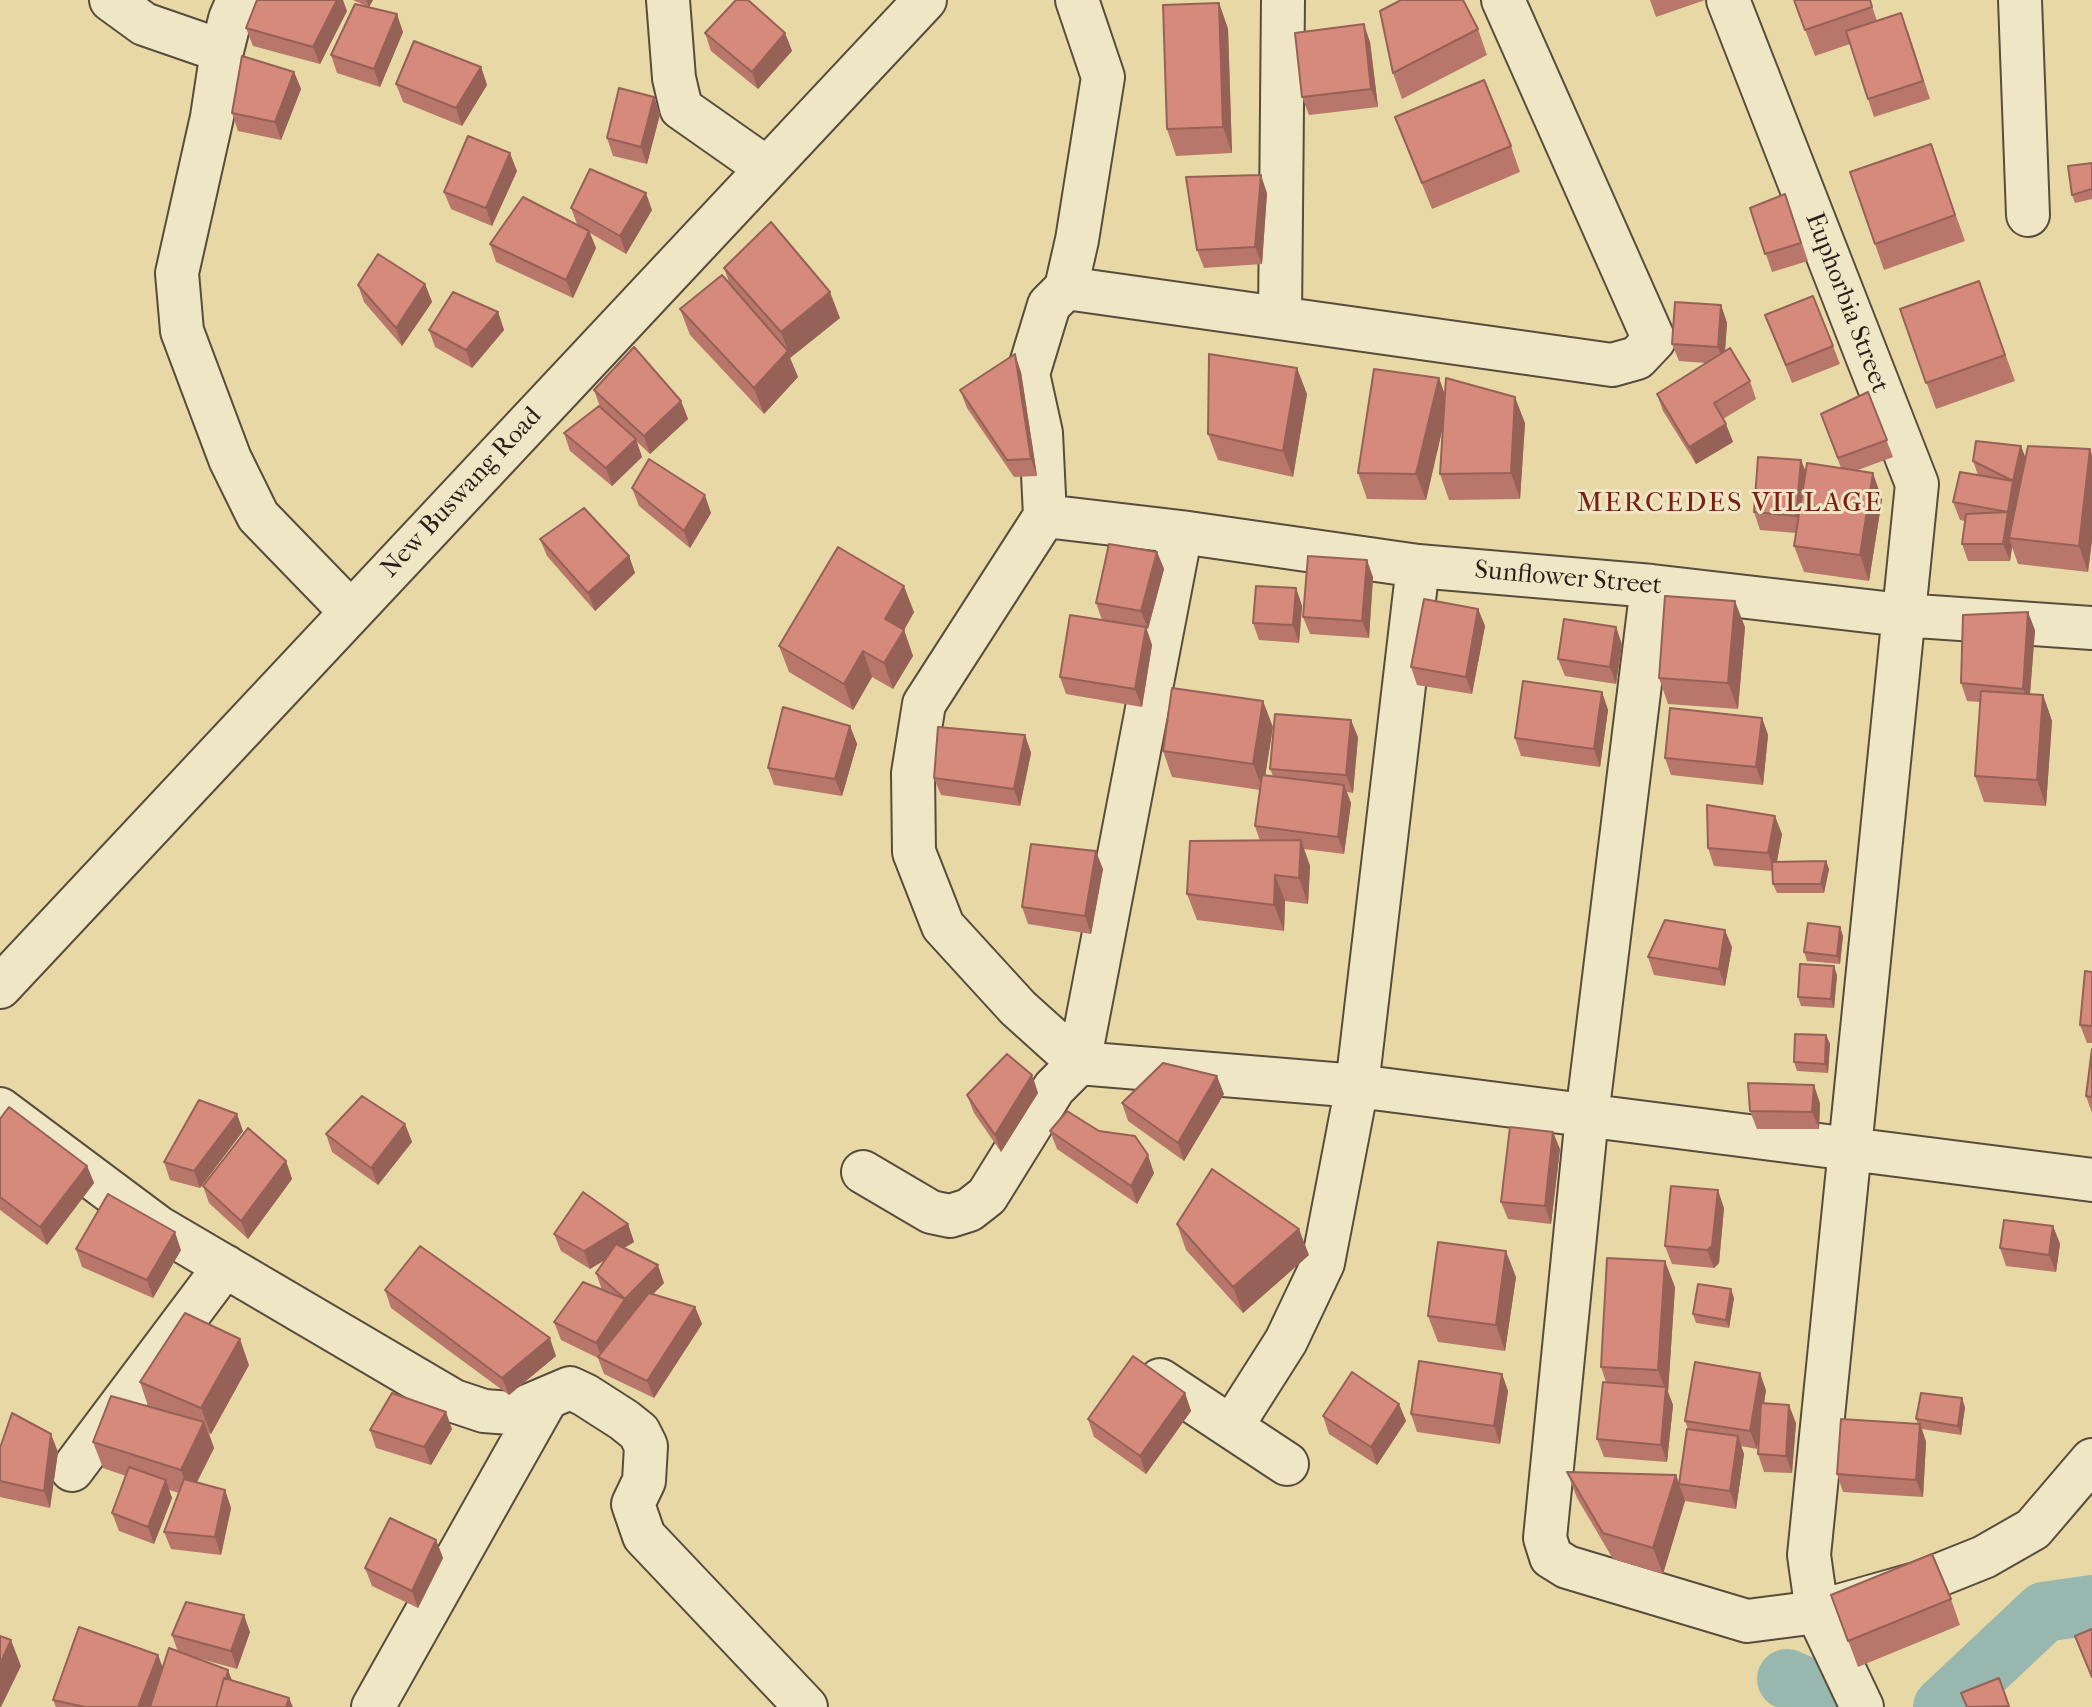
<!DOCTYPE html>
<html>
<head>
<meta charset="utf-8">
<style>
  body { margin:0 }
  canvas { display:block; background:#e7d8a6 }
</style>
</head>
<body>
<canvas width="2092" height="1707"></canvas>
<script>
const context = document.querySelector('canvas').getContext('2d');
context.lineJoin = 'round';
const toPath = rows => new Path2D(rows.map(r => 'M' + r).join(''));
function strokePath(path, color, width, dash) { context.strokeStyle = color; context.lineWidth = width; context.lineCap = dash ? 'butt' : 'round'; context.setLineDash(dash || []); context.stroke(path); }
function fill(path, color) { context.fillStyle = color; context.fill(path, 'evenodd'); }
function write(font, color, halo, rows, align = 'center') {
  context.font = font + ' "IM FELL French Canon",serif'; context.lineWidth = 6; context.setLineDash([]); context.textBaseline = 'middle'; context.strokeStyle = halo; context.fillStyle = color; for (const [text, x, y, turn = 0] of rows) {
    context.save(); context.translate(x, y); context.rotate((+turn || 0) * Math.PI / 180); context.textAlign = isNaN(turn) ? turn : align; if (halo) context.strokeText(text, 0, 0); context.fillText(text, 0, 0); context.restore();
  }
}
const river = toPath([
  [1787,1679,1841,1703,1843,1707],
  [1943,1707,2044,1612,2092,1605]
]);
const minor = toPath([
  [111,0,144,24,222,51],
  [238,0,230,19,222,51,212,117,177,273,182,331,230,459,258,516,351,612],
  [668,0,674,78,681,108,765,167],
  [1077,0,1103,77,1077,240,1066,288,1049,305,1028,374,1041,433,1045,516,924,704,913,773,914,852,943,926,1018,1008,1079,1063,1357,1086,2092,1180],
  [1728,0,1917,484,1809,1555,1817,1612,1862,1707],
  [2020,0,2028,215],
  [1066,288,1612,365,1637,358,1654,340,1503,0],
  [1280,318,1283,0],
  [1045,516,1181,532,1418,566,1652,586,1902,615,2092,628],
  [1652,586,1587,1116,1545,1538,1551,1557,1567,1567,1747,1621,1817,1612,1919,1583,1984,1557,2033,1529,2092,1460],
  [0,987,925,0],
  [0,1109,158,1227,454,1401,484,1411,511,1413,570,1388,585,1395,624,1420,639,1432,646,1446,644,1481,633,1504,644,1536,806,1707],
  [863,1172,931,1212,950,1216,969,1210,987,1196,1054,1088,1079,1063,1181,532],
  [1160,1380,1287,1464],
  [1232,1426,1286,1341,1323,1263,1357,1086,1418,566],
  [72,1470,225,1266],
  [373,1707,547,1398]
]);
const wall = toPath([
  [353,0,373,0,369,7,403,32,380,87,337,73,331,55,368,7],
  [1650,0,1705,0,1656,17],
  [1794,0,1870,0,1877,21,1908,31,1930,99,1874,117,1850,44,1815,56],
  [1219,3,1228,29,1232,153,1176,156,1167,129],
  [347,11,320,64,253,46,246,28],
  [1478,29,1487,55,1402,99,1393,73],
  [705,33,785,33,792,51,758,89,711,51],
  [1370,42,1378,107,1309,115,1302,97],
  [481,67,487,85,462,126,403,102,396,84],
  [294,72,301,89,281,140,238,131,232,113],
  [654,97,660,114,647,164,613,156,607,138],
  [1395,117,1511,146,1520,172,1432,209],
  [2092,163,2092,199,2075,203,2072,195],
  [1940,170,1965,241,1884,270,1875,244],
  [517,171,492,226,451,209,444,192],
  [1267,193,1262,264,1204,268,1197,250],
  [571,208,652,210,626,254,590,233,596,248,573,298,496,262,490,244,577,224],
  [1750,208,1791,211,1808,261,1772,272],
  [724,268,840,318,790,358,798,377,764,414,690,335,680,309,730,285],
  [1979,281,2015,381,1936,409,1900,309],
  [425,284,432,302,402,346,364,302,358,285],
  [1721,305,1727,323,1725,351,1750,381,1756,399,1723,419,1733,442,1696,464,1663,411,1657,394,1706,363,1679,361,1672,344],
  [498,312,504,330,472,368,435,347,429,330],
  [1765,315,1833,346,1840,364,1792,383],
  [1021,372,1037,476,1014,477,967,408,960,390],
  [1439,378,1445,395,1525,423,1520,499,1449,500,1440,474,1443,427,1426,500,1367,499,1358,473],
  [594,390,681,401,688,419,650,454,636,441,642,457,612,486,570,451,564,433,600,407],
  [1868,392,1893,457,1858,470,1882,499,1869,581,1804,572,1794,546,1796,533,1760,530,1754,512,1801,460,1806,473,1841,468,1821,414],
  [1307,394,1293,477,1218,460,1208,434],
  [2090,449,2092,456,2092,540,2088,572,2018,564,2012,547,2010,561,1968,561,1962,544,1965,521,1960,520,1953,502,1978,475,1973,461,2026,458],
  [632,488,711,513,690,548,639,506],
  [540,539,629,556,635,573,595,611,547,556],
  [1157,552,1164,569,1148,629,1146,628,1152,645,1142,707,1066,694,1060,677,1102,620,1096,603],
  [1373,577,1369,638,1310,634,1303,617],
  [1296,588,1302,606,1299,643,1259,640,1253,623],
  [1478,609,1485,626,1472,694,1417,685,1411,667],
  [914,612,904,630,913,656,893,689,872,677,853,710,789,672,779,646],
  [1616,627,1622,645,1616,684,1565,676,1558,659],
  [1745,627,1738,709,1668,704,1659,678],
  [2035,630,2030,694,2043,695,2052,721,2046,806,1984,802,1975,776,1980,702,1967,701,1961,683],
  [1602,692,1608,710,1600,767,1521,756,1515,738],
  [1762,718,1768,735,1763,785,1671,775,1665,758],
  [850,726,857,744,842,796,774,785,768,768],
  [1273,727,1265,775,1273,776,1270,769,1358,737,1353,793,1347,792,1351,803,1344,854,1304,849,1310,866,1308,904,1285,901,1284,931,1197,920,1187,894,1260,841,1255,826,1260,790,1172,777,1163,751],
  [1025,735,1031,753,1020,806,941,795,934,778],
  [1782,834,1777,862,1826,861,1829,869,1824,893,1777,893,1773,884,1772,871,1714,866,1708,848],
  [1103,869,1091,934,1028,924,1022,907],
  [1840,927,1843,936,1840,964,1807,961,1804,952],
  [1732,947,1725,986,1654,975,1648,957],
  [2092,972,2092,1043,2087,1043,2080,1025],
  [1837,975,1834,1008,1801,1006,1798,997],
  [1826,1035,1830,1044,1828,1073,1797,1071,1794,1062],
  [2092,1049,2092,1113,2086,1096],
  [1032,1075,1038,1093,1001,1152,974,1113,967,1095],
  [1224,1094,1184,1161,1128,1121,1122,1103],
  [1820,1103,1819,1129,1757,1129,1750,1111],
  [0,1119,87,1166,94,1183,47,1245,0,1210],
  [405,1124,412,1142,378,1185,332,1152,326,1134],
  [243,1131,200,1188,170,1180,164,1162],
  [1050,1131,1099,1131,1154,1173,1137,1204,1057,1149],
  [1560,1149,1551,1224,1508,1219,1501,1202],
  [286,1161,292,1179,248,1239,209,1203,203,1186],
  [1724,1208,1719,1263,1714,1268,1672,1264,1665,1246],
  [628,1224,634,1242,624,1248,664,1283,653,1294,695,1307,702,1324,654,1398,604,1374,598,1358,561,1340,554,1322,602,1290,596,1273,605,1260,590,1269,561,1251,554,1234],
  [1177,1224,1309,1255,1243,1313,1186,1250],
  [2053,1226,2060,1244,2056,1272,2006,1266,2000,1248],
  [76,1249,181,1250,153,1298,82,1267],
  [1516,1277,1505,1351,1438,1342,1428,1316],
  [1675,1287,1668,1392,1673,1405,1667,1462,1604,1457,1597,1439,1606,1382,1601,1367],
  [385,1290,556,1356,509,1395,391,1308],
  [1734,1298,1729,1328,1696,1323,1693,1314],
  [249,1365,211,1434,209,1433,214,1448,197,1482,225,1490,231,1508,221,1555,171,1549,164,1532,179,1493,169,1490,172,1498,154,1544,119,1531,112,1513,126,1476,103,1468,93,1442,148,1406,140,1382],
  [1502,1374,1508,1391,1500,1444,1417,1432,1411,1414],
  [1766,1390,1764,1403,1796,1423,1792,1473,1764,1472,1758,1454,1759,1436,1757,1449,1741,1446,1744,1454,1736,1509,1685,1501,1663,1574,1613,1559,1577,1498,1567,1472,1676,1475,1679,1484,1688,1429,1685,1421],
  [1185,1393,1191,1411,1146,1474,1094,1437,1088,1419],
  [1399,1404,1406,1421,1377,1465,1329,1434,1323,1416],
  [1965,1407,1961,1435,1922,1429,1926,1442,1923,1497,1843,1492,1837,1474,1918,1424,1916,1419],
  [452,1429,431,1465,376,1448,370,1430],
  [0,1448,58,1452,50,1508,0,1497],
  [436,1540,443,1558,418,1608,372,1586,365,1568],
  [1831,1595,1951,1599,1960,1625,1858,1667],
  [250,1632,237,1669,187,1655,232,1681,293,1707,56,1707,53,1700,158,1655,163,1668,178,1652,172,1635]
]);
const shadedWall = toPath([
  [337,0,343,0,347,11,320,64,313,47],
  [366,0,373,0,369,7],
  [1219,3,1228,29,1232,153,1223,127],
  [397,14,403,32,380,87,374,69],
  [1364,24,1370,42,1378,107,1371,89],
  [785,33,792,51,758,89,752,72],
  [481,67,487,85,462,126,456,108],
  [294,72,301,89,281,140,275,122],
  [654,97,660,114,647,164,641,147],
  [510,153,517,171,492,226,486,208],
  [1261,175,1267,193,1262,264,1255,247],
  [646,193,652,210,626,254,620,236],
  [589,231,596,248,573,298,566,280],
  [425,284,432,302,402,346,396,328],
  [830,292,840,318,790,358,798,377,764,414,754,388,788,351,781,332],
  [1721,305,1727,323,1724,365,1718,347],
  [498,312,504,330,472,368,466,350],
  [1015,354,1021,372,1037,476,1031,459],
  [1297,368,1307,394,1293,477,1283,451],
  [1439,378,1448,404,1426,500,1416,474],
  [1515,397,1525,423,1520,499,1511,473],
  [681,401,688,419,650,454,644,436],
  [1726,424,1733,442,1696,464,1689,447],
  [636,439,642,457,612,486,606,468],
  [2021,446,2028,464,2009,538,2012,547,2010,561,2003,544,2013,481],
  [2090,449,2092,456,2092,540,2088,572,2079,546],
  [1801,460,1808,478,1803,533,1796,516],
  [1873,473,1882,499,1869,581,1860,555],
  [705,495,711,513,690,548,684,531],
  [1157,552,1164,569,1148,629,1141,611],
  [629,556,635,573,595,611,588,593],
  [1367,560,1373,577,1369,638,1362,621],
  [904,586,914,612,904,630,913,656,893,689,884,663,885,619],
  [1296,588,1302,606,1299,643,1293,625],
  [1735,601,1745,627,1738,709,1728,683],
  [1478,609,1485,626,1472,694,1466,677],
  [2028,612,2035,630,2029,706,2023,689],
  [1146,627,1152,645,1142,707,1135,689],
  [1616,627,1622,645,1616,684,1610,667],
  [863,651,872,677,853,710,844,684],
  [1602,692,1608,710,1600,767,1594,749],
  [2043,695,2052,721,2046,806,2037,780],
  [1263,701,1273,727,1263,790,1253,764],
  [1762,718,1768,735,1763,785,1756,767],
  [1351,720,1358,737,1353,793,1346,775],
  [850,726,857,744,842,796,835,779],
  [1025,735,1031,753,1020,806,1014,789],
  [1344,785,1351,803,1344,854,1338,837],
  [1775,816,1782,834,1775,871,1768,853],
  [1301,840,1310,866,1308,904,1299,878],
  [1096,851,1103,869,1091,934,1085,916],
  [1826,861,1829,869,1824,893,1821,884],
  [1275,875,1285,901,1284,931,1274,905],
  [1840,927,1843,936,1840,964,1837,956],
  [1725,930,1732,947,1725,986,1719,969],
  [1834,966,1837,975,1834,1008,1831,999],
  [1826,1035,1830,1044,1828,1073,1825,1064],
  [1032,1075,1038,1093,1001,1152,995,1135],
  [1217,1076,1224,1094,1184,1161,1178,1143],
  [1814,1085,1820,1103,1819,1129,1812,1112],
  [237,1114,243,1131,200,1188,194,1171],
  [405,1124,412,1142,378,1185,371,1168],
  [1553,1132,1560,1149,1551,1224,1545,1206],
  [1148,1155,1154,1173,1137,1204,1131,1186],
  [286,1161,292,1179,248,1239,241,1221],
  [87,1166,94,1183,47,1245,40,1227],
  [1718,1190,1724,1208,1719,1263,1714,1268,1707,1250],
  [628,1224,634,1242,590,1269,584,1251],
  [2053,1226,2060,1244,2056,1272,2049,1255],
  [1299,1229,1309,1255,1243,1313,1233,1287],
  [175,1232,181,1250,153,1298,147,1280],
  [1506,1251,1516,1277,1505,1351,1496,1325],
  [1665,1261,1675,1287,1668,1392,1673,1405,1667,1462,1661,1445,1666,1391,1658,1370],
  [658,1265,664,1283,631,1316,625,1299],
  [1731,1289,1734,1298,1729,1328,1726,1320],
  [625,1299,631,1316,603,1360,596,1343],
  [695,1307,702,1324,654,1398,647,1381],
  [550,1338,556,1356,509,1395,502,1378],
  [240,1339,249,1365,211,1434,201,1408],
  [1760,1373,1766,1390,1757,1449,1750,1431],
  [1502,1374,1508,1391,1500,1444,1494,1426],
  [1185,1393,1191,1411,1146,1474,1140,1456],
  [1962,1398,1965,1407,1961,1435,1958,1426],
  [1399,1404,1406,1421,1377,1465,1371,1447],
  [1789,1405,1796,1423,1792,1473,1786,1456],
  [446,1412,452,1429,431,1465,424,1447],
  [204,1422,214,1448,190,1496,181,1470],
  [1920,1424,1926,1442,1923,1497,1916,1480],
  [51,1434,58,1452,50,1508,44,1491],
  [1738,1436,1744,1454,1736,1509,1730,1491],
  [1676,1475,1685,1501,1663,1574,1653,1548],
  [166,1480,172,1498,154,1544,148,1527],
  [225,1490,231,1508,221,1555,215,1537],
  [436,1540,443,1558,418,1608,412,1591],
  [244,1615,250,1632,237,1669,231,1651],
  [11,1640,21,1666,1,1707,0,1707,0,1664],
  [158,1655,164,1672,151,1707,138,1707],
  [228,1670,235,1688,219,1707],
  [289,1698,293,1707,286,1707]
]);
const building = toPath([
  [257,0,337,0,313,47,246,28,257,0],
  [736,0,748,0,785,33,752,72,705,33,736,0],
  [1401,0,1463,0,1478,29,1393,73,1380,11,1401,0],
  [1794,0,1870,0,1872,7,1805,30,1794,0],
  [1219,3,1223,127,1167,129,1163,5,1219,3],
  [355,4,397,14,374,69,331,55,355,4],
  [1901,13,1923,81,1868,99,1846,31,1901,13],
  [1364,24,1371,89,1302,97,1295,33,1364,24],
  [414,41,481,67,456,108,396,84,414,41],
  [242,56,294,72,275,122,232,113,242,56],
  [1484,80,1511,146,1422,183,1395,117,1484,80],
  [619,88,654,97,641,147,607,138,619,88],
  [468,136,510,153,486,208,444,192,468,136],
  [1931,144,1955,215,1875,244,1850,172,1931,144],
  [2092,163,2092,189,2072,195,2068,166,2092,163],
  [590,169,646,193,620,236,571,208,590,169],
  [1261,175,1255,247,1197,250,1186,177,1261,175],
  [1785,194,1801,243,1765,254,1750,208,1785,194],
  [523,197,589,231,566,280,490,244,523,197],
  [771,222,830,292,781,332,724,268,771,222],
  [378,254,425,284,396,328,358,285,378,254],
  [722,275,788,351,754,388,680,309,722,275],
  [1979,281,2005,355,1926,383,1900,309,1979,281],
  [453,292,498,312,466,350,429,330,453,292],
  [1813,296,1833,346,1786,365,1765,315,1813,296],
  [1675,302,1721,305,1718,347,1672,344,1675,302],
  [634,347,681,401,644,436,594,390,634,347],
  [1730,348,1750,381,1714,403,1726,424,1689,447,1657,394,1730,348],
  [1015,354,1031,459,1007,460,960,390,1015,354],
  [1209,354,1297,368,1283,451,1208,434,1209,354],
  [1374,369,1439,378,1416,474,1358,473,1374,369],
  [1446,378,1515,397,1511,473,1440,474,1446,378],
  [1868,392,1887,440,1838,458,1821,414,1868,392],
  [599,406,636,439,606,468,564,433,599,406],
  [1976,441,2021,446,2013,481,1973,461,1976,441],
  [2028,446,2090,449,2079,546,2009,538,2028,446],
  [1758,457,1801,460,1796,516,1754,512,1758,457],
  [649,459,705,495,684,531,632,488,649,459],
  [1807,463,1873,473,1860,555,1794,546,1807,463],
  [1960,472,2013,481,2008,512,1953,502,1960,472],
  [584,508,629,556,588,593,540,539,584,508],
  [2008,512,2003,544,1962,544,1966,514,2008,512],
  [1109,544,1157,552,1141,611,1096,603,1109,544],
  [838,547,904,586,885,619,904,630,884,663,863,651,844,684,779,646,838,547],
  [1308,556,1367,560,1362,621,1303,617,1308,556],
  [1256,586,1296,588,1293,625,1253,623,1256,586],
  [1665,596,1735,601,1728,683,1659,678,1665,596],
  [1424,599,1478,609,1466,677,1411,667,1424,599],
  [2028,612,2023,689,1961,683,1963,615,2028,612],
  [1070,615,1146,627,1135,689,1060,677,1070,615],
  [1564,619,1616,627,1610,667,1558,659,1564,619],
  [1523,681,1602,692,1594,749,1515,738,1523,681],
  [1172,688,1263,701,1253,764,1163,751,1172,688],
  [1981,691,2043,695,2037,780,1975,776,1981,691],
  [783,707,850,726,835,779,768,768,783,707],
  [1670,708,1762,718,1756,767,1665,758,1670,708],
  [1275,714,1351,720,1346,775,1270,769,1275,714],
  [938,727,1025,735,1014,789,934,778,938,727],
  [1262,775,1344,785,1338,837,1255,826,1262,775],
  [1707,805,1775,816,1768,853,1708,848,1707,805],
  [1301,840,1299,878,1275,875,1274,905,1187,894,1190,841,1301,840],
  [1031,844,1096,851,1085,916,1022,907,1031,844],
  [1826,861,1821,884,1773,884,1772,862,1826,861],
  [1665,920,1725,930,1719,969,1648,957,1665,920],
  [1808,923,1840,927,1837,956,1804,952,1808,923],
  [1800,964,1834,966,1831,999,1798,997,1800,964],
  [2085,971,2092,972,2092,1026,2080,1025,2085,971],
  [1795,1034,1826,1035,1825,1064,1794,1062,1795,1034],
  [2092,1049,2092,1097,2086,1096,2092,1049],
  [1007,1054,1032,1075,995,1135,967,1095,1007,1054],
  [1163,1063,1217,1076,1178,1143,1122,1103,1163,1063],
  [1748,1083,1814,1085,1812,1112,1750,1111,1748,1083],
  [362,1096,405,1124,371,1168,326,1134,362,1096],
  [199,1100,237,1114,194,1171,164,1162,199,1100],
  [9,1107,87,1166,40,1227,0,1197,0,1119,9,1107],
  [1067,1111,1099,1131,1135,1136,1148,1155,1131,1186,1050,1131,1067,1111],
  [1510,1127,1553,1132,1545,1206,1501,1202,1510,1127],
  [248,1128,286,1161,241,1221,203,1186,248,1128],
  [1212,1169,1299,1229,1233,1287,1177,1224,1212,1169],
  [1671,1186,1718,1190,1712,1246,1707,1250,1665,1246,1671,1186],
  [583,1192,628,1224,584,1251,554,1234,583,1192],
  [108,1194,175,1232,147,1280,76,1249,108,1194],
  [2004,1220,2053,1226,2049,1255,2000,1248,2004,1220],
  [1438,1242,1506,1251,1496,1325,1428,1316,1438,1242],
  [616,1244,658,1265,625,1299,596,1273,616,1244],
  [420,1246,550,1338,502,1378,385,1290,420,1246],
  [1607,1258,1665,1261,1658,1370,1601,1367,1607,1258],
  [583,1282,625,1299,596,1343,554,1322,583,1282],
  [1698,1284,1731,1289,1726,1320,1693,1314,1698,1284],
  [649,1293,695,1307,647,1381,598,1357,649,1293],
  [185,1313,240,1339,201,1408,140,1382,185,1313],
  [1133,1356,1185,1393,1140,1456,1088,1419,1133,1356],
  [1419,1361,1502,1374,1494,1426,1411,1414,1419,1361],
  [1695,1362,1760,1373,1750,1431,1685,1421,1695,1362],
  [1352,1372,1399,1404,1371,1447,1323,1416,1352,1372],
  [1603,1382,1666,1387,1661,1445,1597,1439,1603,1382],
  [392,1393,446,1412,424,1447,370,1430,392,1393],
  [1921,1393,1962,1398,1958,1426,1916,1419,1921,1393],
  [111,1396,204,1422,181,1470,93,1442,111,1396],
  [1761,1403,1789,1405,1786,1456,1758,1454,1761,1403],
  [12,1413,51,1434,44,1491,0,1481,0,1448,12,1413],
  [1841,1419,1920,1424,1916,1480,1837,1474,1841,1419],
  [1687,1429,1738,1436,1730,1491,1679,1484,1687,1429],
  [129,1467,166,1480,148,1527,112,1513,129,1467],
  [1567,1472,1676,1475,1653,1548,1603,1533,1567,1472],
  [184,1479,225,1490,215,1537,164,1532,184,1479],
  [390,1518,436,1540,412,1591,365,1568,390,1518],
  [1932,1554,1951,1599,1848,1641,1831,1595,1932,1554],
  [186,1602,244,1615,231,1651,172,1635,186,1602],
  [79,1627,158,1655,138,1707,85,1707,53,1700,79,1627],
  [2092,1629,2092,1677,2075,1636,2092,1629],
  [0,1636,11,1640,0,1664,0,1636],
  [169,1648,228,1670,226,1679,224,1678,216,1707,150,1707,169,1648],
  [224,1678,289,1698,286,1707,216,1707,224,1678],
  [1999,1678,2009,1706,1967,1707,1961,1693,1999,1678]
]);
const streetNames = [
  ["Euphorbia Street",1846,303,69],
  ["New Buswang Road",462,493,-47],
  ["Sunflower Street",1568,579,5]
];
const neighbourhoodNames = [
  ["MERCEDES VILLAGE",1730,504]
];
strokePath(river, '#98b8af', 60);
strokePath(minor, '#584c3c', 46);
strokePath(minor, '#efe6c5', 42);
fill(wall, '#b8776a');
fill(shadedWall, '#966156');
fill(building, '#d68a7b');
strokePath(building, '#966156', 2);
write('26px', '#281d18', '#efe6c5', streetNames);
context.letterSpacing = '2px';
write('28px', '#7a1f14', '#efe6c5', neighbourhoodNames);
context.letterSpacing = '0px';
</script>
</body>
</html>
